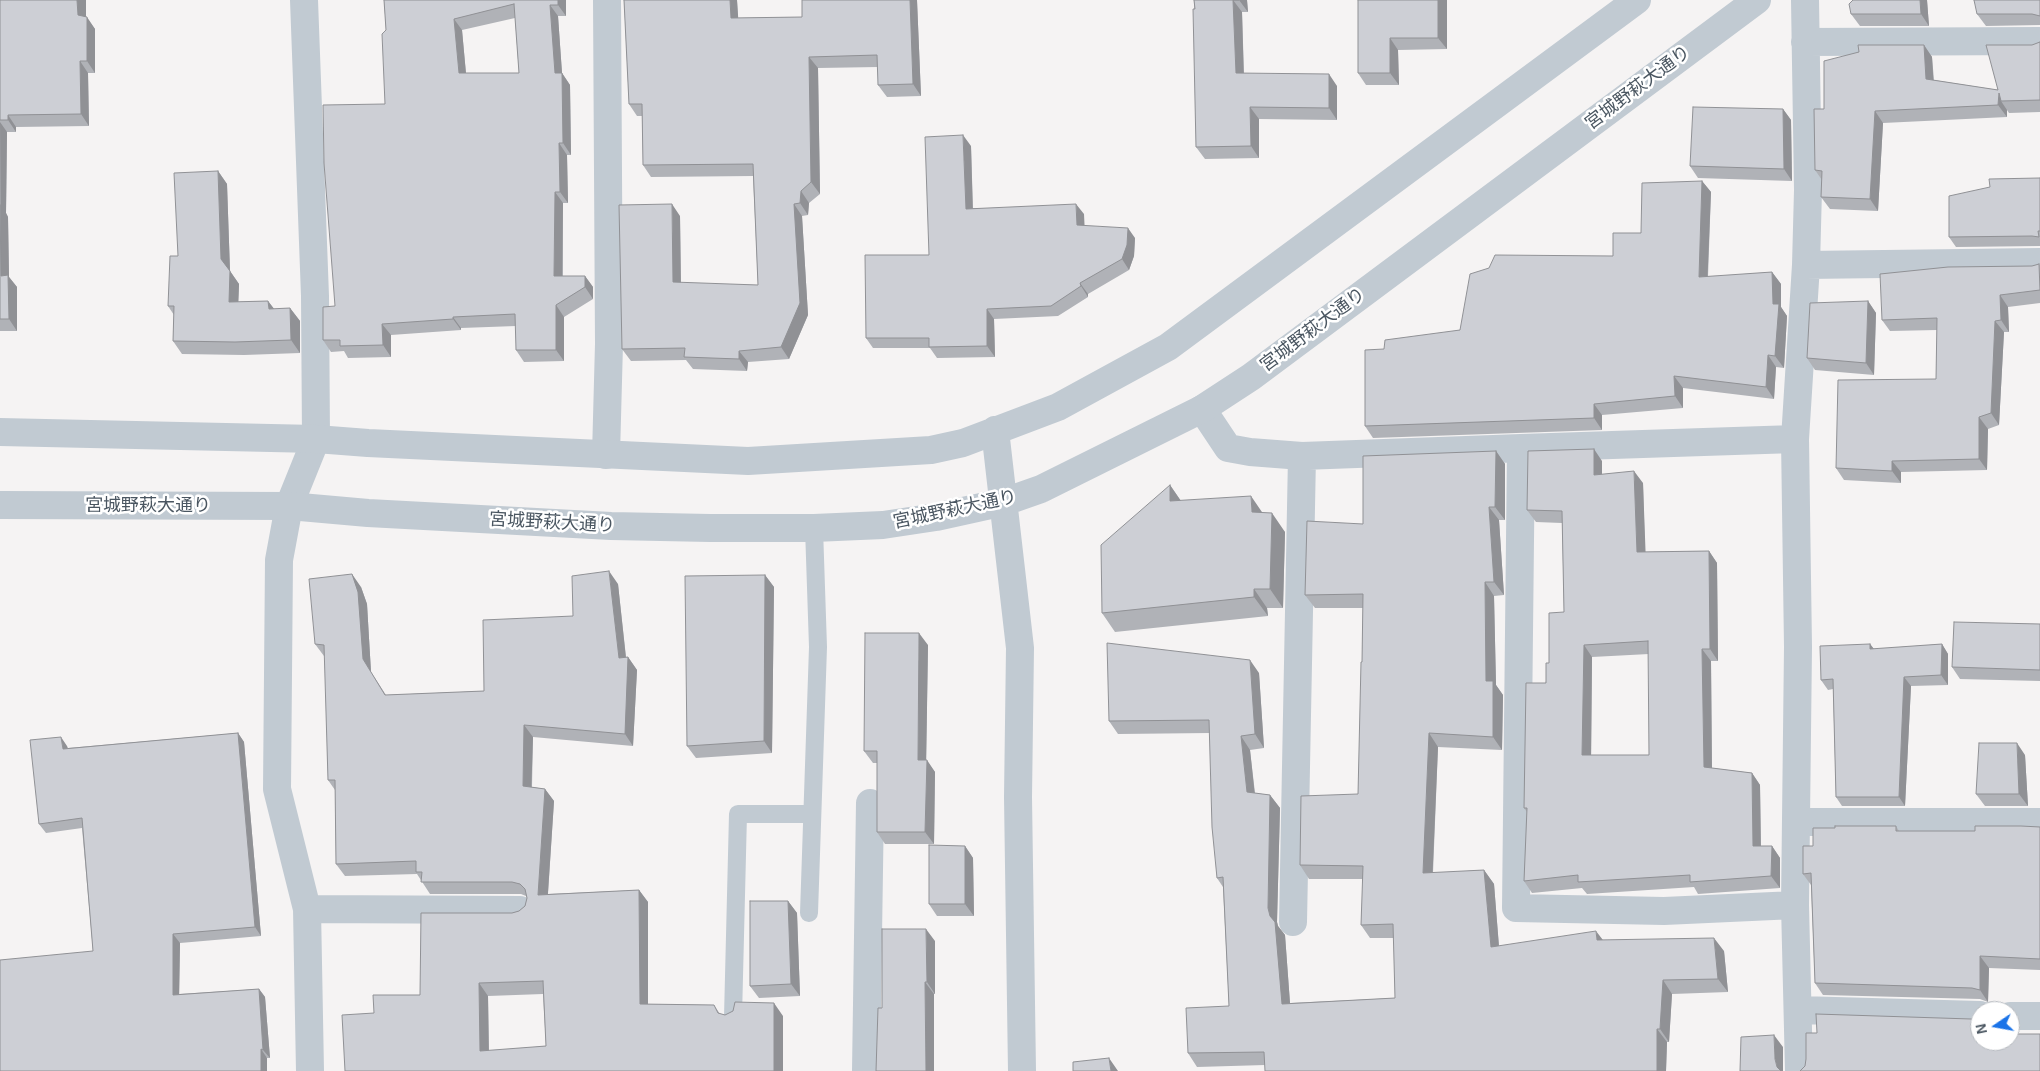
<!DOCTYPE html>
<html>
<head>
<meta charset="utf-8">
<style>
  body { margin:0 }
  #map { position:relative; width:2040px; height:1071px; overflow:hidden; background:#f5f3f3; font-family:Helvetica,sans-serif }
  canvas { display:block }
  .north { position:absolute; left:1970px; top:1001px; width:50px; height:50px; box-sizing:border-box; background:#fff; border:1px solid #b7bbc0; border-radius:50%; rotate:258deg; font-size:14px; font-weight:700; line-height:20px; text-align:center; color:#4a5661 }
  .north::after { content:''; display:block; margin:auto; width:18px; height:22px; background:#1a73e8; clip-path:polygon(50% 0,100% 100%,50% 72%,0 100%) }
</style>
</head>
<body>
<div id="map">
<canvas width="2040" height="1071"></canvas>
<div class="north">N</div>
</div>
<script>
const context = document.querySelector('canvas').getContext('2d');
context.lineJoin = 'round';
const toPath = rows => new Path2D(rows.map(r => 'M' + r).join(''));
function strokePath(path, color, width, dash) { context.strokeStyle = color; context.lineWidth = width; context.lineCap = dash ? 'butt' : 'round'; context.setLineDash(dash || []); context.stroke(path); }
function fill(path, color) { context.fillStyle = color; context.fill(path, 'evenodd'); }
function write(font, color, halo, rows, align = 'center') {
  context.font = font + ' Helvetica,"Noto Sans JP",sans-serif'; context.lineWidth = 5; context.setLineDash([]); context.textBaseline = 'middle'; context.strokeStyle = halo; context.fillStyle = color; for (const [text, x, y, turn = 0] of rows) {
    context.save(); context.translate(x, y); context.rotate((+turn || 0) * Math.PI / 180); context.textAlign = isNaN(turn) ? turn : align; if (halo) context.strokeText(text, 0, 0); context.fillText(text, 0, 0); context.restore();
  }
}
const service = toPath([
  [809,913,818,647,814,528],
  [733,1017,738,814,811,814]
]);
const minor = toPath([
  [304,0,315,296,316,439,289,506,279,560,277,789,307,909,310,1071],
  [1805,42,2040,41],
  [1806,265,2040,262],
  [1202,409,1228,448,1250,452,1302,456,1521,448],
  [1795,439,1521,448,1516,908,1664,911,1795,905],
  [606,455,609,344,607,0],
  [1797,822,2040,822],
  [307,909,520,910],
  [1293,922,1302,456],
  [1799,1010,1980,1015],
  [2010,1016,2040,1016],
  [866,1071,870,803],
  [1799,1071,1795,905,1798,647,1795,439,1806,265,1808,190,1805,0]
]);
const tertiary = toPath([
  [995,430,1020,648,1018,797,1022,1071],
  [0,432,316,439,368,443,748,461,931,450,963,443,1058,407,1168,347,1637,0],
  [0,505,289,506,368,513,611,526,710,528,814,528,883,525,936,517,1004,502,1041,489,1202,409,1251,377,1757,0]
]);
const wall = toPath([
  [0,0,86,0,86,17,95,29,95,73,88,73,89,126,16,127,16,132,7,132,6,213,8,217,9,277,17,287,17,331,0,331],
  [384,0,566,0,566,16,558,16,562,73,570,85,571,155,567,155,568,203,563,203,563,276,585,276,593,287,593,299,564,317,564,361,524,362,516,350,516,326,461,328,461,330,391,335,391,357,348,358,344,351,331,352,323,340,335,306,385,104,386,30],
  [515,18,519,73,466,73,462,30],
  [624,0,737,0,738,18,802,17,917,0,921,96,887,97,878,85,878,67,818,68,820,194,809,203,808,215,802,216,808,315,789,359,748,362,747,371,693,369,686,360,631,361,622,349,680,216,681,283,758,285,753,176,651,177,643,165,642,116,637,116,629,104],
  [1194,0,1247,0,1248,12,1242,12,1244,73,1337,86,1337,120,1259,119,1259,158,1205,159,1196,147],
  [1358,0,1447,0,1447,49,1398,50,1399,85,1366,85,1358,73],
  [1853,0,1927,0,1929,26,1860,26,1851,14],
  [2040,0,2040,25,1986,26,1977,14],
  [2040,42,2040,112,2009,113,2007,110,2007,117,1883,123,1878,211,1830,209,1821,197,1822,180,1815,170,1924,45,1932,57,1934,80,1998,90,2032,45],
  [1783,109,1791,120,1792,181,1698,178,1690,166],
  [971,146,973,208,1084,214,1084,225,1135,238,1134,256,1129,270,1088,294,1088,297,1058,316,994,319,995,357,937,358,930,348,873,348,866,338,929,255],
  [218,171,227,184,230,271,239,284,238,302,268,301,274,309,290,308,300,321,300,353,244,355,182,354,173,341,174,315,168,306,178,256],
  [2040,178,2040,246,1956,247,1949,237],
  [1702,181,1711,192,1708,277,1772,272,1781,284,1781,307,1787,316,1784,368,1776,367,1774,399,1683,388,1683,408,1602,415,1602,430,1373,438,1365,426,1384,349,1460,330,1613,256],
  [2040,265,2040,303,2008,307,2009,332,2004,332,1999,425,1988,429,1987,470,1901,472,1901,483,1844,480,1836,468,1936,379,1937,330,1890,331,1882,320,2032,266],
  [1868,301,1876,313,1874,375,1815,370,1807,358],
  [1496,451,1505,464,1505,520,1499,520,1504,595,1494,596,1496,685,1503,695,1502,750,1438,747,1433,873,1484,870,1494,884,1499,946,1603,940,1724,951,1728,992,1672,994,1669,1042,1667,1042,1666,1071,1265,1071,1265,1065,1197,1067,1188,1053,1229,1006,1223,887,1217,878,1210,733,1118,734,1109,721,1259,673,1264,748,1250,750,1255,793,1270,795,1280,808,1277,922,1278,926,1285,935,1290,1003,1395,998,1394,938,1370,938,1361,925,1363,879,1309,879,1300,865,1358,794,1362,662,1363,608,1315,608,1305,595,1363,524],
  [1602,461,1602,474,1643,483,1645,552,1709,551,1717,563,1718,661,1711,661,1712,768,1752,773,1760,785,1761,846,1772,846,1780,858,1780,888,1698,894,1694,887,1587,894,1582,888,1532,893,1524,881,1527,812,1524,808,1549,663,1564,612,1562,523,1536,522,1527,510],
  [1649,654,1649,755,1591,755,1592,657],
  [1170,485,1181,501,1263,513,1285,532,1283,608,1267,608,1268,616,1115,632,1102,613],
  [765,575,774,587,772,753,696,758,687,746],
  [618,584,626,657,628,657,637,670,633,746,533,737,532,787,545,789,554,801,548,894,639,890,648,902,648,1004,714,1005,720,1014,725,1015,783,1016,783,1071,345,1071,374,1013,420,995,512,913,519,911,525,906,527,898,526,896,521,894,430,894,417,874,345,876,336,864,335,790,328,780,325,656,324,656,315,644,361,587,367,604,371,672,386,695,484,691,573,616],
  [543,994,546,1046,489,1051,488,996],
  [2040,624,2040,681,1960,679,1952,667],
  [1870,644,1874,649,1942,644,1948,654,1948,685,1911,686,1905,806,1842,806,1836,797,1833,689,1828,690,1821,680],
  [928,645,926,760,935,772,934,844,885,844,877,832,877,763,873,763,864,751],
  [238,733,244,742,261,936,180,943,179,994,259,989,265,997,270,1058,267,1058,93,951,82,828,46,833,39,824,67,746,68,748],
  [2025,755,2028,806,1985,806,1976,794],
  [1896,826,1899,831,1975,831,2040,827,2040,970,1989,968,1988,1002,1980,999,1823,995,1815,983,1811,885,1803,874,1813,846],
  [965,846,973,858,974,916,937,916,929,904],
  [788,901,797,913,800,996,759,998,750,986],
  [935,941,935,994,934,994,934,1071,876,1071,882,1008]
]);
const shadedWall = toPath([
  [77,0,86,0,86,26,78,15],
  [558,0,566,0,566,16,558,5],
  [730,0,737,0,739,30,731,18],
  [910,0,917,0,921,96,913,84],
  [1233,0,1242,12,1244,85,1236,73],
  [1239,0,1247,0,1248,12],
  [1438,0,1447,0,1447,49,1438,38],
  [1920,0,1927,0,1929,26,1921,14],
  [550,5,558,16,562,73,570,85,571,155,563,143,555,73],
  [87,17,95,29,95,73,87,61],
  [454,19,462,30,467,85,459,73],
  [1390,38,1398,50,1399,85,1390,73],
  [1924,45,1932,57,1934,91,1926,79],
  [809,57,818,68,820,194,811,182],
  [80,61,88,73,89,126,81,114],
  [1329,74,1337,86,1337,120,1329,108],
  [1999,93,2001,101,2007,110,2007,117,1998,105],
  [1250,107,1259,119,1259,158,1251,146],
  [1783,109,1791,120,1792,181,1784,169],
  [1875,111,1883,123,1878,211,1870,199],
  [8,115,16,127,16,132,8,120],
  [0,122,7,132,6,213,8,217,9,277,17,287,17,331,9,319,1,276],
  [963,135,971,146,973,219,966,209],
  [559,143,567,155,568,203,560,192],
  [218,171,227,184,230,271,239,284,238,315,229,302,221,259],
  [1702,181,1711,192,1707,289,1699,277],
  [801,191,809,203,808,215,800,203],
  [555,192,563,203,562,288,554,276],
  [672,204,680,216,681,294,673,282],
  [794,204,802,216,808,315,789,359,781,347],
  [1076,204,1084,214,1085,235,1077,225],
  [1128,228,1135,238,1134,256,1129,270,1122,259],
  [1772,272,1781,284,1781,307,1787,316,1784,368,1775,356,1773,304],
  [585,276,593,287,593,299,585,287],
  [1080,283,1088,294,1088,297,1081,286],
  [2000,295,2008,307,2009,332,2001,320],
  [268,301,278,314,269,309],
  [1868,301,1876,313,1874,375,1866,363],
  [556,305,564,317,564,361,556,350],
  [290,308,300,321,300,353,291,340],
  [987,309,994,319,995,357,987,346],
  [453,317,461,328,461,330,453,319],
  [1995,321,2004,332,1999,425,1991,413],
  [382,324,391,335,391,357,383,345],
  [739,351,748,362,747,371,739,359],
  [1768,355,1776,367,1774,399,1766,387],
  [1674,376,1683,388,1683,408,1675,396],
  [1594,404,1602,415,1602,430,1594,418],
  [1979,417,1988,429,1987,470,1979,459],
  [1594,449,1602,461,1602,487,1594,475],
  [1496,451,1505,464,1505,520,1495,507],
  [1892,461,1901,472,1901,483,1892,471],
  [1634,471,1643,483,1646,564,1637,552],
  [1170,485,1183,504,1170,501],
  [1251,496,1264,515,1252,512],
  [1489,507,1499,520,1504,595,1494,582],
  [1272,513,1285,532,1283,608,1270,589],
  [1709,551,1717,563,1718,661,1710,649],
  [609,571,618,584,627,668,628,657,637,670,633,746,625,734,619,658],
  [352,574,361,587,367,604,371,672,393,708,385,695,363,659],
  [765,575,774,587,772,753,764,741],
  [1485,582,1494,596,1496,685,1503,695,1502,750,1493,737,1486,681],
  [1254,589,1267,608,1268,616,1254,597],
  [919,633,928,645,926,772,918,760],
  [1870,644,1877,653,1870,649],
  [1942,644,1948,654,1948,685,1941,675],
  [1584,645,1592,657,1591,767,1582,755],
  [1702,649,1711,661,1712,779,1704,767],
  [1250,660,1259,673,1264,748,1255,734],
  [1904,677,1911,686,1905,806,1899,797],
  [524,725,533,737,531,798,523,786],
  [238,733,244,742,261,936,255,927],
  [1429,733,1438,747,1432,886,1423,873],
  [1241,736,1250,750,1256,806,1247,792],
  [61,737,67,746,69,758,63,749],
  [2017,743,2025,755,2028,806,2019,794],
  [927,760,935,772,934,844,925,832],
  [1752,773,1760,785,1761,858,1753,846],
  [545,789,554,801,547,907,538,895],
  [1270,795,1280,808,1277,922,1278,926,1285,935,1291,1017,1282,1004,1270,916,1268,908],
  [965,846,973,858,974,916,965,904],
  [1772,846,1780,858,1780,888,1771,876],
  [1484,870,1494,884,1500,960,1491,947],
  [639,890,648,902,648,1016,640,1004],
  [788,901,797,913,800,996,791,984],
  [926,929,935,941,935,994,927,982],
  [1596,931,1606,944,1597,940],
  [173,934,180,943,179,1004,173,995],
  [1714,938,1724,951,1728,992,1718,979],
  [1980,956,1989,968,1988,1002,1980,990],
  [1663,980,1672,994,1669,1042,1660,1029],
  [925,982,934,994,934,1071,926,1071],
  [479,983,488,996,489,1064,480,1051],
  [259,989,265,997,270,1058,263,1050],
  [774,1003,783,1016,783,1071,774,1071],
  [1979,1017,1980,1019,1980,1035,1978,1033],
  [1657,1029,1667,1042,1666,1071,1657,1071],
  [1774,1035,1783,1047,1783,1071,1780,1071,1777,1067,1775,1059],
  [261,1049,267,1058,267,1071,261,1071],
  [1109,1058,1118,1071,1111,1071]
]);
const building = toPath([
  [0,0,77,0,78,15,87,17,87,61,80,61,81,114,8,115,8,120,0,120,0,0],
  [384,0,558,0,558,5,550,5,555,73,562,73,563,143,559,143,560,192,555,192,554,276,585,276,585,287,556,305,556,350,516,350,515,314,453,317,453,319,382,324,383,345,340,346,340,340,323,340,323,307,335,306,324,163,323,105,385,104,382,34,386,30,384,0],
  [514,4,519,73,459,73,454,19,514,4],
  [624,0,730,0,731,18,802,17,802,0,910,0,913,84,878,85,877,55,809,57,811,182,801,191,800,203,794,204,800,303,781,347,739,351,739,359,684,357,685,348,622,349,619,205,672,204,673,282,758,285,753,164,643,165,642,104,629,104,624,0],
  [1194,0,1239,0,1233,0,1236,73,1329,74,1329,108,1250,107,1251,146,1196,147,1193,9,1195,9,1194,0],
  [1358,0,1438,0,1438,38,1390,38,1390,73,1358,73,1358,0],
  [1853,0,1920,0,1921,14,1851,14,1849,4,1853,0],
  [1974,0,2040,0,2040,16,2032,14,1977,14,1974,0],
  [2040,42,2040,100,2001,101,1999,93,1998,105,1875,111,1870,199,1821,197,1822,171,1815,170,1814,109,1824,109,1824,61,1859,52,1858,45,1924,45,1926,79,1998,90,1986,45,2032,45,2040,42],
  [1693,107,1783,109,1784,169,1690,166,1693,107],
  [963,135,966,209,1076,204,1077,225,1128,228,1127,245,1122,259,1080,283,1081,286,1051,306,987,309,987,346,929,347,929,338,866,338,865,255,929,255,925,137,963,135],
  [218,171,221,259,230,271,229,302,268,301,269,309,290,308,291,340,235,342,173,341,174,306,168,306,170,256,178,256,174,173,218,171],
  [2040,178,2040,231,2038,231,2039,237,2032,236,1949,237,1949,196,1990,187,1989,179,2040,178],
  [1702,181,1699,277,1772,272,1773,304,1779,304,1775,356,1768,355,1766,387,1674,376,1675,396,1594,404,1594,418,1365,426,1365,350,1384,349,1385,340,1460,330,1470,274,1489,268,1495,255,1613,256,1613,233,1641,233,1642,183,1702,181],
  [0,205,1,276,8,275,9,319,0,319,0,205],
  [2039,264,2040,290,2000,295,2001,320,1995,321,1991,413,1979,417,1979,459,1892,461,1892,471,1836,468,1838,380,1936,379,1937,318,1882,320,1880,274,1948,267,2032,266,2039,264],
  [1868,301,1866,363,1807,358,1810,303,1868,301],
  [1594,449,1594,475,1634,471,1637,552,1709,551,1710,649,1702,649,1704,767,1752,773,1753,846,1772,846,1771,876,1690,882,1690,875,1578,882,1578,875,1524,881,1527,808,1524,808,1526,683,1546,683,1546,663,1549,663,1549,613,1564,612,1562,511,1527,510,1528,451,1594,449],
  [1648,641,1649,755,1582,755,1584,645,1648,641],
  [1496,451,1495,507,1489,507,1494,582,1485,582,1486,681,1493,681,1493,737,1429,733,1423,873,1484,870,1491,947,1596,931,1597,940,1714,938,1718,979,1663,980,1660,1029,1657,1029,1657,1071,1265,1071,1264,1052,1188,1053,1186,1008,1229,1006,1223,877,1217,878,1212,827,1209,720,1109,721,1107,643,1250,660,1255,734,1241,736,1247,792,1270,795,1268,908,1270,916,1275,922,1282,1004,1395,998,1393,924,1361,925,1363,866,1300,865,1301,796,1358,794,1361,662,1362,662,1363,594,1305,595,1307,521,1363,524,1363,456,1496,451],
  [1170,485,1170,501,1251,496,1252,512,1272,513,1270,589,1254,589,1254,597,1102,613,1101,545,1170,485],
  [609,571,619,658,628,657,625,734,524,725,523,786,545,789,538,895,639,890,640,1004,714,1005,718,1013,725,1015,733,1011,735,1002,774,1003,774,1071,345,1071,342,1015,374,1013,373,995,420,995,421,913,512,913,519,911,525,906,527,898,525,889,520,884,512,882,421,882,422,872,416,872,416,861,336,864,335,780,328,780,324,645,315,644,309,579,352,574,358,592,363,659,385,695,484,691,483,620,573,616,572,576,609,571],
  [543,981,546,1046,480,1051,479,983,543,981],
  [765,575,764,741,687,746,685,576,765,575],
  [1954,622,2040,624,2040,670,1952,667,1954,622],
  [865,633,919,633,918,760,927,760,925,832,877,832,877,751,864,751,865,633],
  [1870,644,1870,649,1942,644,1941,675,1904,677,1899,797,1836,797,1833,679,1821,680,1820,646,1870,644],
  [238,733,255,927,173,934,173,995,259,989,263,1050,261,1049,261,1071,0,1071,0,960,93,951,82,818,39,824,30,740,61,737,63,749,238,733],
  [1979,743,2017,743,2019,794,1976,794,1979,743],
  [1835,826,1896,826,1896,831,1975,831,1975,826,2021,826,2040,827,2040,959,1980,956,1980,990,1972,988,1815,983,1811,873,1803,874,1803,846,1813,846,1813,828,1835,828,1835,826],
  [929,845,965,846,965,904,929,904,929,845],
  [750,901,788,901,791,984,750,986,750,901],
  [882,929,926,929,927,982,925,982,926,1071,876,1071,878,1008,882,1008,882,929],
  [1816,1014,1971,1019,1979,1017,1978,1033,1980,1033,1980,1041,2010,1041,2010,1034,2040,1034,2040,1071,1800,1071,1805,1066,1806,1059,1806,1033,1817,1033,1816,1014],
  [1774,1035,1775,1059,1777,1067,1781,1071,1740,1071,1741,1037,1774,1035],
  [1109,1058,1111,1071,1073,1071,1073,1062,1109,1058]
]);
const streetNames = [
  ["宮城野萩大通り",1638,88,-37],
  ["宮城野萩大通り",1313,330,-37],
  ["宮城野萩大通り",148,506],
  ["宮城野萩大通り",955,510,-12],
  ["宮城野萩大通り",552,523,3]
];
strokePath(service, '#c1cad2', 18);
strokePath(minor, '#c1cad2', 28);
strokePath(tertiary, '#c1cad2', 28);
fill(wall, '#b0b2b7');
fill(shadedWall, '#909195');
fill(building, '#cdcfd5');
strokePath(building, '#909195', 1);
write('18px', '#4a5661', '#fff', streetNames);
</script>
</body>
</html>
